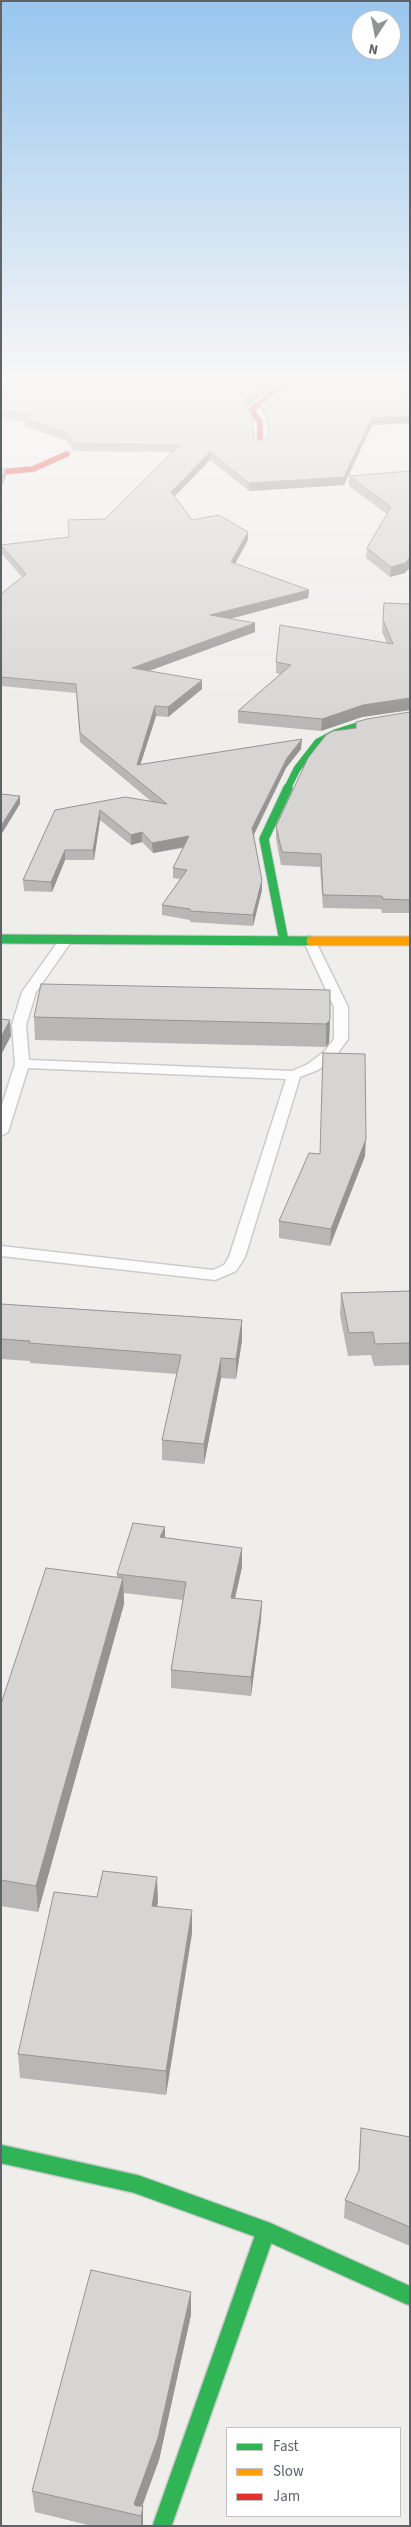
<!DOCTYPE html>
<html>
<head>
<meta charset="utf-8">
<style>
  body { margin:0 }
  #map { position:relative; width:411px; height:2527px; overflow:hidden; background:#efeeea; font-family:"Source Sans 3",sans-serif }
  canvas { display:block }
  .frame { position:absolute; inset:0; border:2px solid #5f6368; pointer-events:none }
  .legend { position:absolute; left:226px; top:2427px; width:175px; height:90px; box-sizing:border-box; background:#fff; border:1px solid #bfc1c3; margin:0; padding:6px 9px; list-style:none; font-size:15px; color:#5f6368 }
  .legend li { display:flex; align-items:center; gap:10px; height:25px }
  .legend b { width:25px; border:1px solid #bfc1c3 }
  .north { position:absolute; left:351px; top:10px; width:50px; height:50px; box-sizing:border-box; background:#fff; border:1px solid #bfc1c3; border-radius:50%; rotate:191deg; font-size:14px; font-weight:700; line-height:20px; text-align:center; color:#5f6368 }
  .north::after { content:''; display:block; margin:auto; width:18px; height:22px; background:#919496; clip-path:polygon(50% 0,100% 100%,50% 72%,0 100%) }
</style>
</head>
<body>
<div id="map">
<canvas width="411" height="2527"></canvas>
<div class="frame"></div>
<ul class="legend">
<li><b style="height:6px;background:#30b455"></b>Fast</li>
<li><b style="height:6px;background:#ff9f0a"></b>Slow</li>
<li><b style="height:6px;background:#e5322d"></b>Jam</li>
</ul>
<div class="north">N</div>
</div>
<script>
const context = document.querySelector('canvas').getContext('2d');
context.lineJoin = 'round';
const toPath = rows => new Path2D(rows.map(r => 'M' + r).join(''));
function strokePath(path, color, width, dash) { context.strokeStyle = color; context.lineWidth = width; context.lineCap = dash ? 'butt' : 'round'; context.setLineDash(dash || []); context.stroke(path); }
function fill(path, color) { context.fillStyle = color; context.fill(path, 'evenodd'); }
const lane = toPath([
  [67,935,73,939,36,992,26,1025,29,1060,292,1071,308,1064,325,1051,334,1039,334,1007,303,940,309,936,315,940,348,1007,348,1039,335,1057,318,1070,300,1077,245,1257,236,1271,215,1280,1,1256,1,1246,213,1270,224,1265,229,1257,286,1079,28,1068,8,1132,1,1136,1,1108,15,1064,12,1025,22,992,62,936,67,935]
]);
const fastFar2 = toPath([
  [287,789,297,769,318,742,335,733,363,724,410,717]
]);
const fastFar1 = toPath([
  [1,939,311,941],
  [284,941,264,839,288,788]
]);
const fast = toPath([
  [1,2154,136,2184,266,2231,410,2296],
  [162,2526,266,2231]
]);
const slow = toPath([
  [311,941,410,941]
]);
const jam = toPath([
  [260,443,260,422,251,410,294,377],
  [1,472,33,469,67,454]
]);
const wall = toPath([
  [1,377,285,377,247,406,254,440,265,440,269,436,268,422,261,411,261,404,410,396,410,423,372,425,344,485,249,491,210,460,175,496,192,520,248,540,235,564,309,590,308,598,230,619,255,623,255,632,149,671,202,689,168,717,156,716,140,765,301,749,286,768,254,835,262,880,262,890,253,926,190,922,190,920,162,915,162,905,180,879,173,878,173,868,183,848,153,853,142,842,131,845,100,820,94,860,65,860,52,892,24,891,23,880,55,810,152,802,80,742,76,693,1,686,1,594,22,577,1,553,1,545,69,537,105,519,172,452,74,451,67,441,25,426,24,421,1,418],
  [364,377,410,377,410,392,375,378],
  [410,471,410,567,405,573,390,577,366,558,367,548,387,514,349,486,349,476],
  [384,603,410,604,410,710,362,717,321,731,238,723,238,711,280,674,276,673,276,662,387,643,382,632],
  [410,712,410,913,382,913,381,909,323,908,320,867,281,865,276,839,276,826,356,728,356,722],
  [34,1017,330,1020,329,1043,326,1047,35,1040],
  [320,1154,365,1156,330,1246,279,1238,279,1221],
  [410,1291,410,1365,374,1366,371,1355,348,1356,340,1315,341,1293],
  [1,1304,242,1320,242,1340,236,1379,221,1378,204,1464,162,1460,162,1440,177,1374,30,1363,30,1361,1,1359],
  [165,1538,242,1548,242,1567,235,1598,262,1601,261,1619,251,1696,171,1688,171,1670,183,1600,124,1593,124,1604,38,1912,1,1906,1,1704,117,1577,117,1574],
  [97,1897,158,1901,157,1906,192,1933,166,2095,20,2078,18,2054],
  [361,2128,410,2137,410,2246,344,2218,345,2200,358,2173],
  [191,2292,191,2315,159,2460,142,2506,143,2526,92,2526,35,2512,32,2491]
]);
const shadedWall = toPath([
  [276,377,285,377,244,409,244,401],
  [410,416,410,423,372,425,344,485,249,491,249,483,372,418],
  [210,452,210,460,171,500,171,492],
  [6,469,6,477,1,487,1,478],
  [248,532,248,540,231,571,231,562],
  [410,557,410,567,405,573,390,577,391,567],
  [309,590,308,598,210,624,210,615],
  [255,623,255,632,132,677,132,668],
  [202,680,202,689,168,717,168,707],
  [410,698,410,710,362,717,321,731,322,719,363,705],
  [155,706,156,716,137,775,137,765],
  [302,739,301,749,286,768,252,838,252,828,287,758],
  [20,796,20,804,1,835,1,826],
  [100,810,100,820,94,860,93,850],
  [142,832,142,842,131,845,131,835],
  [189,836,189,846,153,853,152,843],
  [65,850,65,860,52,892,51,882],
  [262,880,262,890,253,926,253,915],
  [10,1020,11,1036,1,1055,1,1037],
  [330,1020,329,1043,326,1047,326,1024],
  [366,1139,365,1156,330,1246,331,1229],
  [242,1320,242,1340,236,1379,236,1359],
  [221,1358,221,1378,204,1464,204,1444],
  [165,1527,165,1545,160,1537],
  [242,1548,242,1567,231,1616,231,1598],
  [123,1578,124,1604,38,1912,36,1886],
  [262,1601,261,1619,251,1696,251,1677],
  [157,1877,158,1901,153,1930,152,1906],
  [192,1910,192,1933,166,2095,166,2071],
  [191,2292,191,2315,159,2460,139,2515,134,2504],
  [143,2506,143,2526,141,2526,141,2516]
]);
const building = toPath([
  [1,377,276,377,244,401,252,415,254,440,265,440,269,435,268,415,261,404,295,377,345,377,367,381,410,396,410,416,372,418,344,477,249,483,210,452,171,492,192,520,219,515,248,532,231,562,309,590,210,615,255,623,132,668,202,680,168,707,155,706,137,765,302,739,287,758,252,828,262,880,253,915,190,911,190,909,162,905,187,870,173,868,189,836,152,843,142,832,131,835,100,810,93,850,65,850,51,882,23,880,55,810,125,797,167,804,80,733,76,684,1,677,1,594,26,574,1,545,69,537,68,520,105,519,180,445,74,444,67,433,24,419,32,415,1,411,1,377],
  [389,377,410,377,410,385,389,377],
  [1,469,6,469,1,478,1,469],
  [410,471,410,557,405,563,391,567,367,548,391,507,349,476,410,471],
  [384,603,410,604,410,698,363,705,322,719,238,711,291,665,276,662,280,625,393,644,383,620,384,603],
  [410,712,410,900,383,899,382,896,323,895,321,854,282,852,276,826,308,758,326,735,333,731,356,728,356,722,367,719,410,712],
  [1,794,20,796,1,826,1,794],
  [41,984,330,990,330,1020,326,1024,34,1017,41,984],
  [1,1019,10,1020,1,1037,1,1019],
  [323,1053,365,1054,366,1139,331,1229,279,1221,309,1153,320,1154,323,1053],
  [410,1291,410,1343,375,1344,373,1332,349,1333,341,1293,410,1291],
  [1,1304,242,1320,236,1359,221,1358,204,1444,162,1440,181,1355,29,1343,30,1341,1,1339,1,1304],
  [133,1523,165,1527,160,1537,242,1548,231,1598,262,1601,251,1677,171,1670,186,1582,117,1574,133,1523],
  [46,1568,123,1578,36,1886,1,1880,1,1704,46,1568],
  [103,1871,157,1877,152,1906,192,1910,166,2071,18,2054,54,1892,97,1897,103,1871],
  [361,2128,410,2137,410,2227,345,2200,359,2170,361,2128],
  [91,2270,191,2292,158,2438,134,2504,136,2506,143,2506,141,2516,32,2491,91,2270]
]);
strokePath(lane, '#cbcccc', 3);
strokePath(fastFar2, '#cacacb', 8);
strokePath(fastFar1, '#cacacb', 11);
strokePath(fast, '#cacacb', 21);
strokePath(slow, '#cacacb', 11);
strokePath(jam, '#cacacb', 7);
fill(lane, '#fdfcfc');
strokePath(fastFar2, '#30b455', 7);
strokePath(fastFar1, '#30b455', 9);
strokePath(fast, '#30b455', 18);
strokePath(slow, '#ff9f0a', 9);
strokePath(jam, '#e5322d', 5.5);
fill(wall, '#b8b7b5');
fill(shadedWall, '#969594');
fill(building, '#d6d5d3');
strokePath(building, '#969594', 1);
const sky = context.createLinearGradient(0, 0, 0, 730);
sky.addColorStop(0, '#97c6ef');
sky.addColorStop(0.52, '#f8f7f6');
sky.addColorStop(1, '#f8f7f600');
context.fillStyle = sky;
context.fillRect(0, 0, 411, 730);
</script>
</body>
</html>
